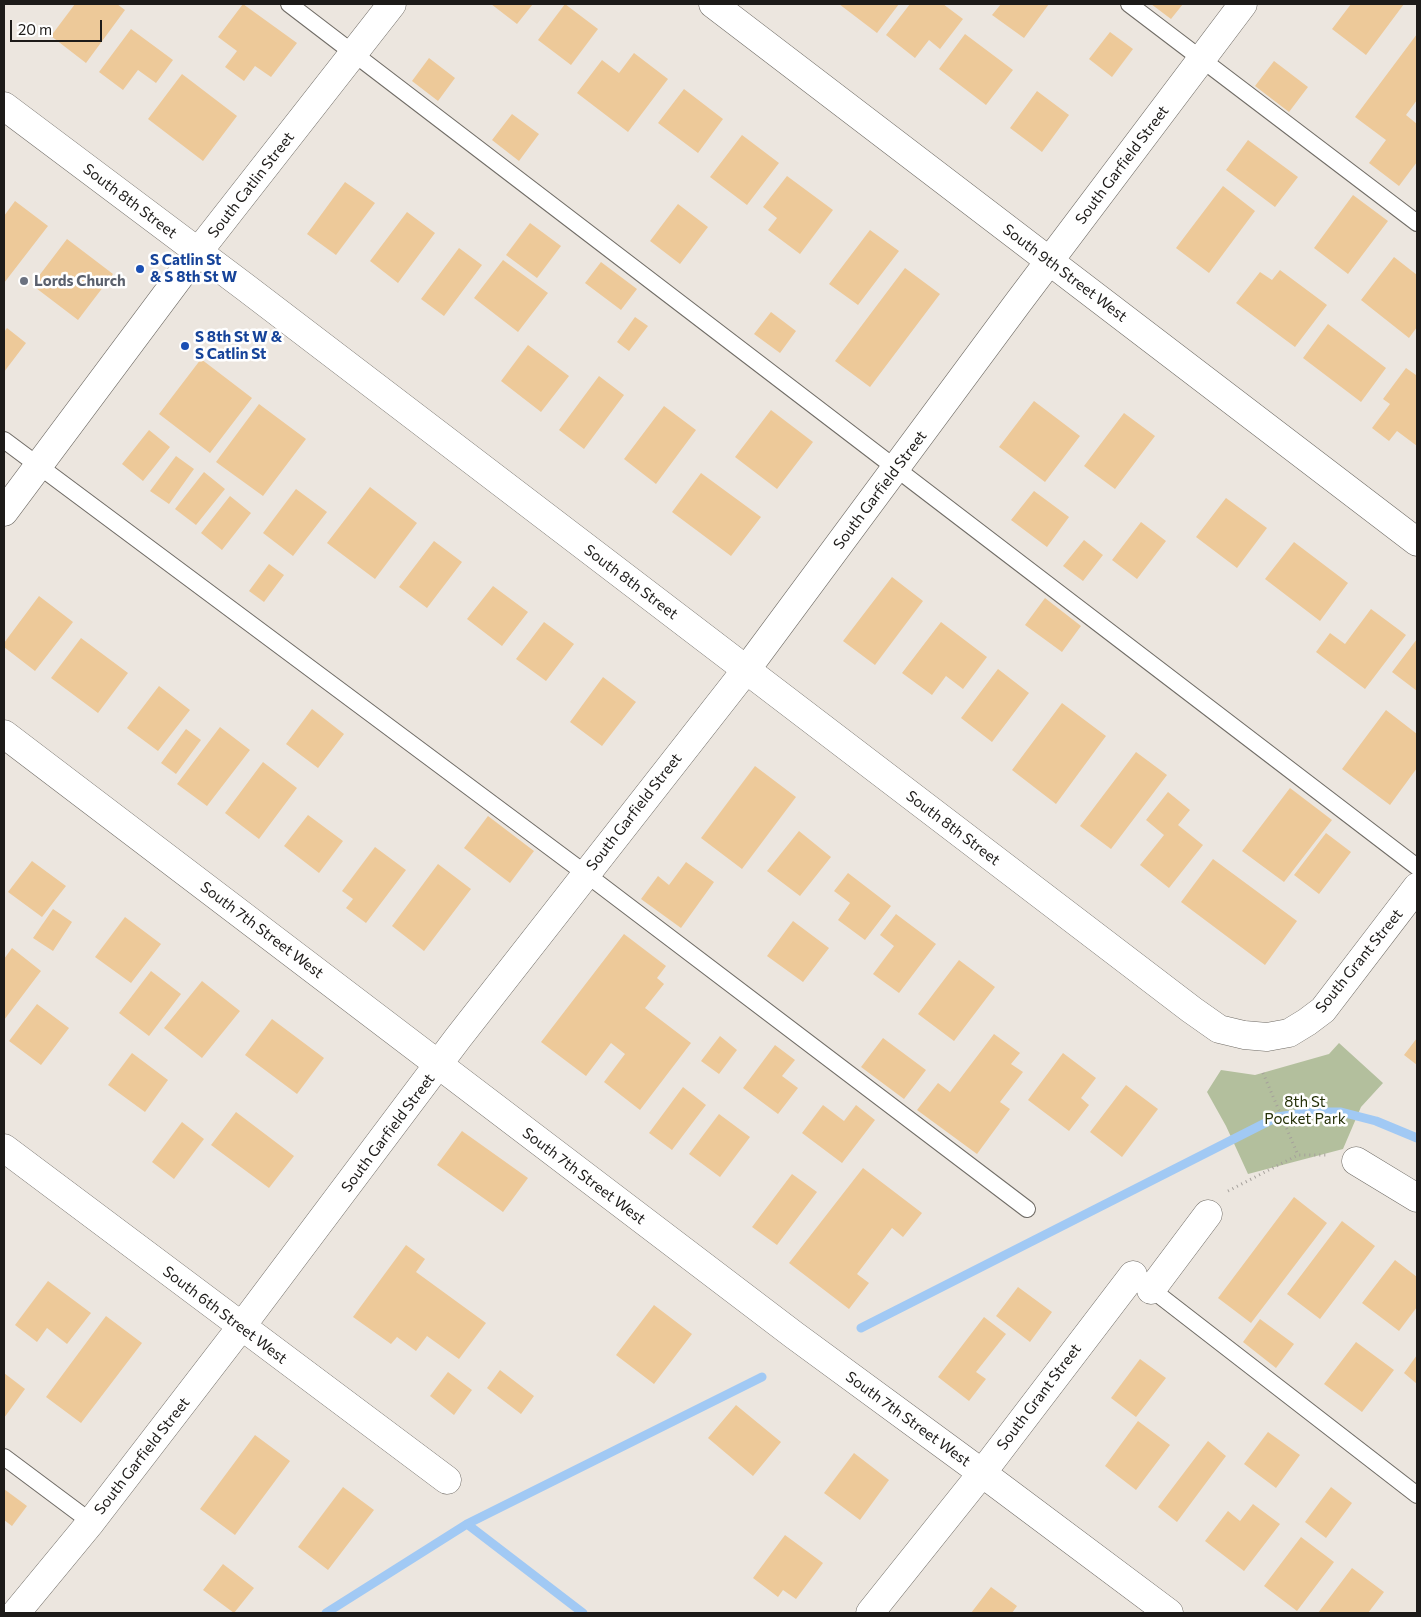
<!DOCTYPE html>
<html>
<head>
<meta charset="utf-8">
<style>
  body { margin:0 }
  #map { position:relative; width:1421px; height:1617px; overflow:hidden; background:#ece6df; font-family:Commissioner,sans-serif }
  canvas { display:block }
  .frame { position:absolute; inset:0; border:5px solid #1d1b19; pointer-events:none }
  .scale { position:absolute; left:10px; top:20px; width:92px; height:22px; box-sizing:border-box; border:2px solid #1d1b19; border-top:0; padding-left:6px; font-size:15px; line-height:18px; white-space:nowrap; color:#1d1b19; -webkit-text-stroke:4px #fff; paint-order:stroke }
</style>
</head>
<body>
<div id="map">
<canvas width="1421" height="1617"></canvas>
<div class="frame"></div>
<div class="scale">20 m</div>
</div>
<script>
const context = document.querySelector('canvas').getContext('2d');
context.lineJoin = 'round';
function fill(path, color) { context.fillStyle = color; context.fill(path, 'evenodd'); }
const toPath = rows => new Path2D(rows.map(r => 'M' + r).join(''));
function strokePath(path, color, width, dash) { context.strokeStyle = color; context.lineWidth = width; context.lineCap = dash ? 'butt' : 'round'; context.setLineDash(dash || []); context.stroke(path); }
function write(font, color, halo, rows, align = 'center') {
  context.font = font + ' Commissioner,sans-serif'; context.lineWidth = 5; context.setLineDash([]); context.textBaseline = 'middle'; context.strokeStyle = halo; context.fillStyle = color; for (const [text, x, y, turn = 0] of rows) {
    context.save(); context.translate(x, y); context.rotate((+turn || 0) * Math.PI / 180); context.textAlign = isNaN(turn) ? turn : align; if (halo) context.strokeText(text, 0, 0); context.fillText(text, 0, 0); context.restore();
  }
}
const green = toPath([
  [1339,1043,1383,1083,1361,1107,1343,1149,1248,1174,1226,1126,1207,1092,1221,1070,1255,1075,1329,1054]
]);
const stream = toPath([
  [861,1328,1277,1117,1311,1112,1341,1112,1376,1121,1417,1138],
  [467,1524,583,1613],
  [326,1613,467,1524,762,1377]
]);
const building = toPath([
  [75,4,117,4,125,10,86,63,51,36],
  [243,4,297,43,271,77,255,66,244,81,225,67,237,51,218,37],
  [491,4,533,4,517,24],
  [565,4,598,29,571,65,538,40],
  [839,4,899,4,877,33],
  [910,4,943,4,963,19,940,49,929,40,915,58,886,35],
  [1001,4,1049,4,1024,38,992,15],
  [1151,4,1183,4,1171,19],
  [1351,4,1404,4,1366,55,1332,29],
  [131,29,173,60,156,83,138,70,123,90,99,72],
  [1110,32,1133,49,1112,77,1089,59],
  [965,34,1013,70,986,105,939,69],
  [1417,34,1417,100,1406,115,1417,124,1417,162,1399,186,1369,163,1386,140,1355,117],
  [634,53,668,79,628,132,577,93,602,60,619,73],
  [429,58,455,78,438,101,412,81],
  [1274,61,1308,87,1289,112,1255,86],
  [182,74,237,116,203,161,148,119],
  [684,89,723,119,698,153,658,123],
  [1037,91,1069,115,1042,152,1010,128],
  [512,114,539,134,519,161,492,140],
  [742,135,779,163,747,205,710,177],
  [1248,140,1298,177,1275,207,1226,170],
  [787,176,833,210,800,254,768,230,777,218,763,207],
  [345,182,375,203,336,255,307,234],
  [1223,186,1255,211,1209,273,1176,248],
  [1353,195,1388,221,1348,274,1314,248],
  [15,201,48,226,4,283,4,216],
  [678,204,708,227,680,264,650,241],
  [407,212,435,233,398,283,370,261],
  [530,223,561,246,537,278,506,255],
  [870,230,899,251,858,305,829,284],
  [67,239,113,274,78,320,32,285],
  [459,248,482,265,444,316,421,299],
  [1394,257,1417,275,1417,327,1409,338,1361,300],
  [503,260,548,293,518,332,474,298],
  [601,262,637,289,621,310,585,283],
  [905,268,940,294,870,387,835,361],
  [1280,270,1327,305,1295,347,1236,303,1260,272,1272,280],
  [771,312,796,331,780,353,754,334],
  [635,317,648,326,629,351,617,342],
  [1328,324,1386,368,1361,402,1303,358],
  [7,328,26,343,4,372,4,332],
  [528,345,569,376,541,412,501,381],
  [201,359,252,398,210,453,159,414],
  [1406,368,1416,375,1417,374,1417,446,1397,431,1389,441,1372,428,1390,404,1383,399],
  [599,376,624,395,584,449,559,430],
  [1034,401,1080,436,1045,482,999,447],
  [259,404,306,439,263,496,216,462],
  [664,406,696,430,656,484,624,459],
  [771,410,813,442,777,489,735,457],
  [1124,413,1155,436,1115,489,1084,466],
  [149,430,170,447,143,481,122,464],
  [176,456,194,469,169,504,150,491],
  [204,472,225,489,196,525,175,509],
  [701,473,761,517,731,556,672,512],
  [370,487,417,523,375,579,327,543],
  [296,489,327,512,293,556,263,533],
  [1034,491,1069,517,1047,547,1011,520],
  [230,496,251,513,222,550,201,533],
  [1226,498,1267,528,1237,568,1196,537],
  [1141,522,1166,541,1137,579,1112,560],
  [1084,540,1103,555,1083,581,1063,566],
  [434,541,462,562,427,608,399,587],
  [1294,542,1348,583,1320,621,1265,579],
  [269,564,284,575,264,602,249,591],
  [892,577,923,601,875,665,843,641],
  [493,586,528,612,502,646,467,619],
  [39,596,73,622,35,671,4,647,4,643],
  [1045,598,1081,626,1062,652,1025,625],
  [1371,609,1406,635,1365,689,1316,652,1330,633,1345,644],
  [544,622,574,644,546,681,516,659],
  [941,622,987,657,963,689,946,676,932,695,902,673],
  [81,638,128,673,98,713,51,678],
  [1417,639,1417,691,1392,672],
  [998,669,1029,693,992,742,961,718],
  [603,677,636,702,602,746,570,722],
  [159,686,190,710,158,751,127,728],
  [1062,703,1106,736,1056,804,1012,770],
  [312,709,344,734,318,768,286,744],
  [1386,710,1417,734,1417,768,1390,805,1342,769],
  [220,727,250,750,207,806,177,784],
  [186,729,201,740,176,774,161,763],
  [1136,752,1167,775,1111,849,1080,826],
  [263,762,297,788,259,839,225,813],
  [755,766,796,797,742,869,701,838],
  [1290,788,1332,820,1284,882,1242,851],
  [1168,792,1190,810,1178,825,1203,845,1169,888,1140,865,1164,835,1146,820],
  [308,815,343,841,319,873,284,846],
  [488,816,534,851,510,883,464,848],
  [799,831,831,857,800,896,767,871],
  [1326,833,1351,852,1319,894,1294,875],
  [375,847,406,870,366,923,346,908,353,899,342,891],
  [1213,859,1297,921,1265,965,1181,902],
  [32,861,66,886,42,917,8,892],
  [686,862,714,882,681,928,641,899,658,876,669,885],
  [438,864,471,889,424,951,392,926],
  [848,873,891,906,865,940,838,920,850,903,834,891],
  [53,909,72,922,53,951,33,938],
  [896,914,936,944,899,993,873,974,894,946,880,935],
  [125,917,161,944,131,983,95,957],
  [793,921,829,948,803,982,767,956],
  [624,934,666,966,657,978,664,984,645,1008,691,1043,640,1110,604,1082,625,1054,611,1043,586,1076,541,1042],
  [12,948,41,971,4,1020,4,959],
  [959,960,995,987,954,1041,918,1014],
  [151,971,181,994,149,1036,119,1013],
  [202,981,240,1011,202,1058,164,1028],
  [37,1004,69,1028,41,1065,9,1041],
  [272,1019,324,1058,297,1094,245,1055],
  [994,1034,1020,1053,1011,1064,1023,1072,1000,1102,1010,1109,977,1154,917,1110,938,1083,950,1092],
  [720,1036,737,1050,719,1074,701,1061],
  [883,1038,926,1070,904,1099,861,1067],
  [1417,1038,1417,1065,1404,1055],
  [775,1045,795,1060,782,1076,798,1088,778,1114,743,1088],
  [132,1053,168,1080,145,1112,108,1085],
  [1063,1053,1096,1078,1081,1098,1089,1105,1069,1131,1028,1100],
  [1126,1085,1158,1109,1122,1157,1090,1132],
  [683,1087,706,1105,672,1150,649,1133],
  [823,1105,844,1121,856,1105,875,1120,842,1163,802,1133],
  [236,1112,294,1156,269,1188,211,1145],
  [719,1114,750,1137,720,1177,689,1154],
  [182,1122,204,1139,174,1179,152,1162],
  [462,1131,528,1178,503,1212,437,1165],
  [863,1168,922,1213,903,1237,892,1228,857,1274,869,1283,849,1309,789,1263],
  [792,1174,817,1192,777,1245,752,1227],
  [1294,1197,1327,1223,1251,1323,1218,1298],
  [1342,1221,1375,1246,1320,1319,1287,1294],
  [406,1245,425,1259,416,1272,486,1323,459,1359,427,1336,416,1351,397,1337,391,1344,353,1317],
  [1395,1260,1417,1277,1417,1307,1399,1331,1362,1303],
  [48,1281,91,1313,67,1344,47,1328,37,1342,15,1325],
  [1018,1287,1052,1312,1030,1342,996,1316],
  [654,1305,692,1334,654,1384,616,1355],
  [106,1316,142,1343,81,1423,46,1397],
  [984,1317,1006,1334,976,1372,986,1379,969,1401,938,1377],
  [1260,1319,1294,1344,1276,1368,1243,1342],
  [1356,1342,1394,1370,1362,1412,1324,1384],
  [1417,1355,1417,1384,1404,1373],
  [1140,1359,1166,1378,1136,1417,1111,1398],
  [500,1370,534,1396,521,1414,487,1388],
  [448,1372,472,1390,454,1415,430,1396],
  [4,1373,25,1389,4,1418],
  [736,1405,781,1442,753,1476,708,1438],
  [1138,1421,1170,1445,1136,1490,1105,1466],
  [1268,1432,1300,1455,1276,1488,1244,1464],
  [255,1435,290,1461,235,1535,200,1509],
  [1208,1441,1226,1456,1177,1522,1158,1507],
  [854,1453,889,1480,860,1520,824,1493],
  [343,1487,374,1510,328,1570,298,1547],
  [1331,1487,1352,1503,1326,1538,1305,1522],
  [4,1489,27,1506,12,1526,4,1520],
  [1253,1504,1280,1524,1244,1571,1205,1541,1228,1511,1240,1521],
  [785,1535,823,1563,796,1599,783,1590,778,1597,753,1578],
  [1301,1537,1334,1562,1297,1611,1264,1586],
  [223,1564,254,1588,234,1613,203,1590],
  [1352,1568,1384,1592,1368,1613,1318,1613],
  [991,1587,1017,1606,1012,1613,971,1613]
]);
const path = toPath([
  [1263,1073,1298,1155],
  [1228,1191,1298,1155,1328,1155]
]);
const lane = toPath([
  [289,4,1417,867],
  [1129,4,1417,223],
  [4,440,586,874,1027,1209],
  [1146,1285,1417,1495],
  [4,1457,91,1522]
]);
const street = toPath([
  [713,4,1417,542],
  [4,106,245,287,1192,1010,1219,1029,1244,1035,1267,1037,1289,1033,1307,1022,1323,1010,1417,887],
  [4,512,198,252,392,4],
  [4,734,794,1335,982,1473,1169,1613],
  [4,1148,447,1480],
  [1356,1161,1417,1198],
  [1151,1290,1208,1214],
  [16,1613,91,1522,241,1327,458,1038,746,670,1017,304,1243,4],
  [870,1613,982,1473,1133,1275]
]);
const markers = [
  [140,269,5,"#1a4fb4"],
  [24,281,5,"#6b7280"],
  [185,346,5,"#1a4fb4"]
];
const streetNames = [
  ["South Garfield Street",1122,165,-53],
  ["South Catlin Street",251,185,-52],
  ["South 8th Street",130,201,37],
  ["South 9th Street West",1065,273,37],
  ["South Garfield Street",880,490,-53],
  ["South 8th Street",631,582,37],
  ["South Garfield Street",634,812,-52],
  ["South 8th Street",953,828,37],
  ["South 7th Street West",262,930,37],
  ["South Grant Street",1359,961,-51],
  ["South Garfield Street",388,1133,-53],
  ["South 7th Street West",584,1176,37],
  ["South 6th Street West",225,1315,37],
  ["South Grant Street",1039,1397,-53],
  ["South 7th Street West",908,1419,36],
  ["South Garfield Street",142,1456,-52]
];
const transitNames = [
  ["S Catlin St",150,260],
  ["& S 8th St W",150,277],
  ["S 8th St W &",195,337],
  ["S Catlin St",195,354]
];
const worshipNames = [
  ["Lords Church",34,281]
];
const parkNames = [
  ["8th St",1305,1102],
  ["Pocket Park",1305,1119]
];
fill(green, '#b3bf9d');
strokePath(stream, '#a1c9f4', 9);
fill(building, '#edc999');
strokePath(lane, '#706c66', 18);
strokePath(street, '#706c66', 29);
strokePath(path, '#a5a09b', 3, [1, 4]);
strokePath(lane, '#fff', 16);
strokePath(street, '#fff', 28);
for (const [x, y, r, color] of markers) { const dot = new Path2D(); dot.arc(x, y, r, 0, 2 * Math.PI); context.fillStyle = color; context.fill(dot); strokePath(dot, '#fff', 2); }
write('15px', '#1d1b19', '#fff', streetNames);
write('bold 15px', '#164399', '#fff', transitNames, 'left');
write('bold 15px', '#5b616d', '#fff', worshipNames, 'left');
write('15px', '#242f06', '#fff', parkNames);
</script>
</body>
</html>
